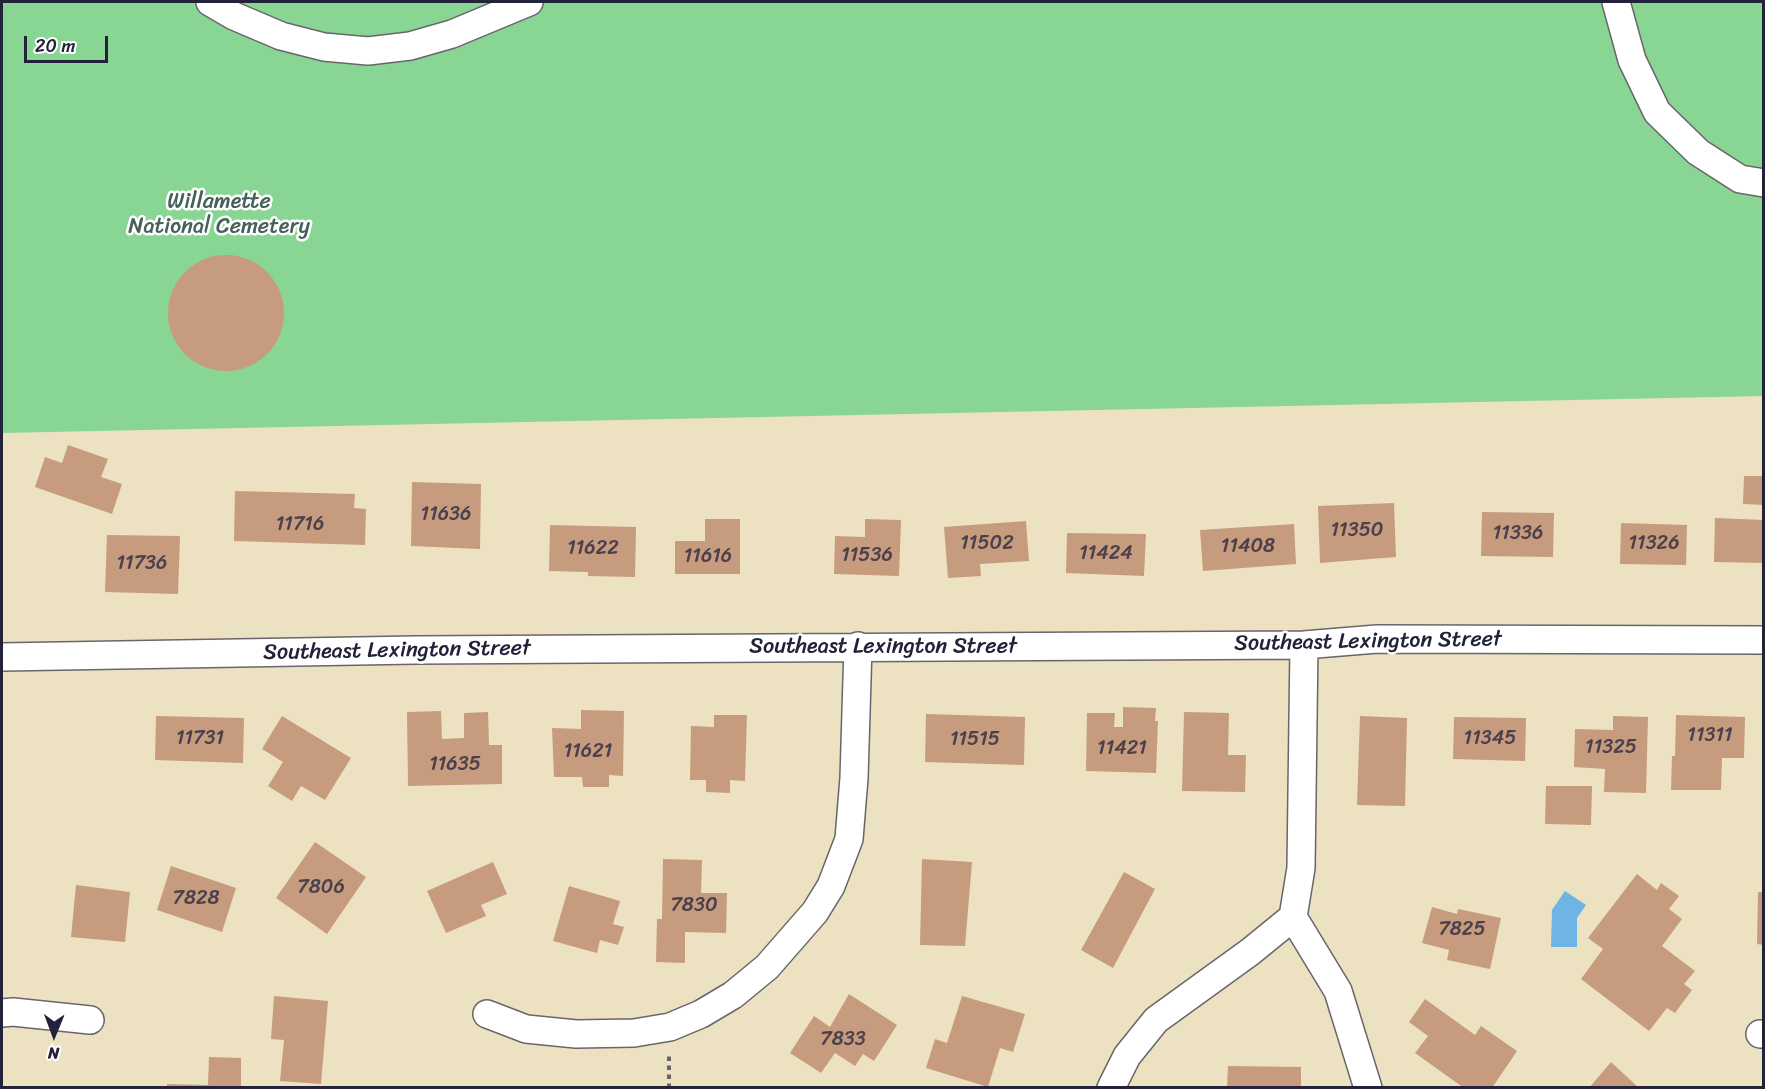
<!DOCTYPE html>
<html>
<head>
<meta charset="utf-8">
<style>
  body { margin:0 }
  #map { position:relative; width:1765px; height:1089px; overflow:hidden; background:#ece2c2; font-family:Sriracha,sans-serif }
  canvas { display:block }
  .frame { position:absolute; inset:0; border:3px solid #22223b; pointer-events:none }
  .north { position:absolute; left:24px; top:1005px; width:60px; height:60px; -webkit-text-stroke:4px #fff; paint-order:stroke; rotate:181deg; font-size:16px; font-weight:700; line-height:24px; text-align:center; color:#22223b }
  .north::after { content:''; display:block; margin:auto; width:21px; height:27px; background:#22223b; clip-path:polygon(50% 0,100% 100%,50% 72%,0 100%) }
  .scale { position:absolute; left:24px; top:36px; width:84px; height:27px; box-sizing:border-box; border:3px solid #22223b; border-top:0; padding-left:8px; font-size:18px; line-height:21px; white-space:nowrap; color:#22223b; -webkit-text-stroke:4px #fff; paint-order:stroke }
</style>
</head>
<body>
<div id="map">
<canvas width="1765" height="1089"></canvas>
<div class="frame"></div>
<div class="north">N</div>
<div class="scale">20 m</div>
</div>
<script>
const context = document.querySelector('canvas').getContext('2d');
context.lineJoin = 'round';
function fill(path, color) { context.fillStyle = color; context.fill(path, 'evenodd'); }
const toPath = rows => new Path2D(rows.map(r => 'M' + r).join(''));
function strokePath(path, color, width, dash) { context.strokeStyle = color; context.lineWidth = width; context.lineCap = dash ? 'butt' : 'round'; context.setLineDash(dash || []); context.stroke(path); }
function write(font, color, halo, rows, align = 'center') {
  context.font = font + ' Sriracha,sans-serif'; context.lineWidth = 5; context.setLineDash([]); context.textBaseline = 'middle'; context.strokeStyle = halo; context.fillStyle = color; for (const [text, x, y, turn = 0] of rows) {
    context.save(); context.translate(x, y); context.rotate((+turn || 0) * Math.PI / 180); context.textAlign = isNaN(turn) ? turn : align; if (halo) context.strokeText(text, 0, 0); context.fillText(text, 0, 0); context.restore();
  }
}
const green = toPath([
  [2,2,1763,2,1763,396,2,433]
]);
const water = toPath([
  [1565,891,1586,905,1577,918,1577,947,1551,947,1552,910]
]);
const building = toPath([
  '168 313a58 58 0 1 1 116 0a58 58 0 1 1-116 0Z',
  [68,445,108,459,101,477,122,484,112,514,35,487,45,457,62,463],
  [1744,476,1764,476,1764,505,1743,504],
  [412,482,481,484,480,549,411,546],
  [235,491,355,494,354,508,366,509,365,545,234,541],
  [1394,503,1396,557,1320,563,1318,506],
  [1482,512,1554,513,1553,557,1481,556],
  [1715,518,1764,520,1764,563,1714,562],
  [705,519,740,519,740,574,675,574,675,541,705,541],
  [865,519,901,520,899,576,834,574,835,536,865,537],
  [1026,521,1029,561,980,564,981,576,948,578,944,527],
  [1621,523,1687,525,1686,565,1620,564],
  [1294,524,1296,564,1203,571,1200,530],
  [550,525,636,527,635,577,588,576,588,572,549,571],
  [1067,533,1146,534,1144,576,1066,573],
  [107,535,180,536,178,594,105,592],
  [1123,707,1156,708,1155,721,1158,721,1156,773,1086,771,1087,713,1115,713,1114,727,1123,727],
  [581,710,624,711,623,776,609,775,609,787,583,787,582,777,554,777,552,728,581,729],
  [441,711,442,739,464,738,464,713,488,712,489,745,502,745,502,784,408,786,407,712],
  [1184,712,1229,713,1228,755,1246,755,1245,792,1182,791],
  [926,714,1025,717,1024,765,925,762],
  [714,715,747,715,745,781,730,780,730,793,706,792,706,780,690,780,691,726,714,727],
  [1676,715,1745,717,1744,758,1722,758,1721,790,1671,790,1672,756,1675,756],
  [156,716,244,718,243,763,155,760],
  [282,716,351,758,325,800,301,786,292,801,268,786,283,762,262,749],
  [1360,716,1407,718,1405,806,1357,805],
  [1613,716,1648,717,1646,793,1604,792,1605,769,1574,767,1575,729,1613,730],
  [1454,717,1526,718,1525,761,1453,759],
  [1546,786,1592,786,1591,825,1545,824],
  [315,842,366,877,327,934,276,898],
  [663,859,702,860,701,893,727,893,726,933,685,932,685,963,656,962,657,919,662,919],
  [922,859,972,862,965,946,920,945],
  [493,862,507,894,481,905,486,916,446,933,427,891],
  [171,866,236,888,222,932,157,910],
  [1124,872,1155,889,1113,968,1081,950],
  [1637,874,1657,890,1661,883,1679,896,1669,909,1682,919,1662,946,1695,971,1684,984,1692,990,1675,1013,1667,1008,1649,1031,1581,979,1603,949,1588,938],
  [76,885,130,892,125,942,71,937],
  [569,886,620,901,613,924,624,927,618,945,600,940,597,953,553,941],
  [1758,892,1764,892,1764,945,1757,944],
  [1432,907,1457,914,1458,909,1501,918,1490,969,1447,960,1449,950,1422,943],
  [849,994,897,1025,874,1061,863,1054,855,1066,835,1053,821,1073,790,1053,814,1016,830,1027],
  [274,996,328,1001,321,1084,280,1081,284,1040,271,1039],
  [962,996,1025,1014,1013,1052,1000,1048,988,1087,926,1068,935,1039,947,1043],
  [1425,999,1475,1035,1481,1026,1517,1051,1492,1088,1464,1088,1415,1053,1428,1036,1409,1022],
  [209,1057,241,1058,241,1088,167,1088,167,1084,208,1085],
  [1611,1062,1639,1088,1589,1088],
  [1228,1066,1301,1067,1301,1088,1227,1088]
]);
const path = toPath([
  [669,1088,669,1055]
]);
const minor = toPath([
  [210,2,234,16,281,36,324,47,368,51,410,46,452,34,529,2],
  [1616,2,1632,60,1657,112,1698,152,1740,179,1764,183],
  [2,657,416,650,1304,645,1377,639,1764,640],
  [1293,917,1338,991,1368,1088],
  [2,1013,13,1012,90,1020],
  [487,1014,526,1029,576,1034,634,1033,670,1027,701,1014,733,995,767,967,815,912,831,886,849,839,854,778,858,646],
  [1760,1034,1764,1034],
  [1111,1088,1127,1056,1156,1020,1250,952,1293,917,1301,868,1304,645]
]);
const numberNames = [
  ["11636",446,515],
  ["11716",300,525],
  ["11350",1357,531],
  ["11336",1518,534],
  ["11502",987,544],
  ["11326",1654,544],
  ["11408",1248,547],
  ["11622",593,549],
  ["11424",1106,554],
  ["11536",867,556],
  ["11616",708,557],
  ["11736",142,564],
  ["11311",1710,736],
  ["11731",200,739],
  ["11345",1490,739],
  ["11515",975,740],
  ["11325",1611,748],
  ["11421",1122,749],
  ["11621",588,752],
  ["11635",455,765],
  ["7806",321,888],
  ["7828",196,899],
  ["7830",694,906],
  ["7825",1462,930],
  ["7833",843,1040]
];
const parkNames = [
  ["Willamette",219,202],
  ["National Cemetery",219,227]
];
const streetNames = [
  ["Southeast Lexington Street",1368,642,-1],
  ["Southeast Lexington Street",883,647],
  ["Southeast Lexington Street",397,651,-1]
];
fill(green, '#89d593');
fill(water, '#6eb4e5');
fill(building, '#c79b7d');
strokePath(minor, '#69656a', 30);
strokePath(path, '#69656a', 4, [4.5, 4.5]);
strokePath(minor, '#fff', 27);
write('20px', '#4b404c', null, numberNames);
write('22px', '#46615a', '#fff', parkNames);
write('22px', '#22223b', '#fff', streetNames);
</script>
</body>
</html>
